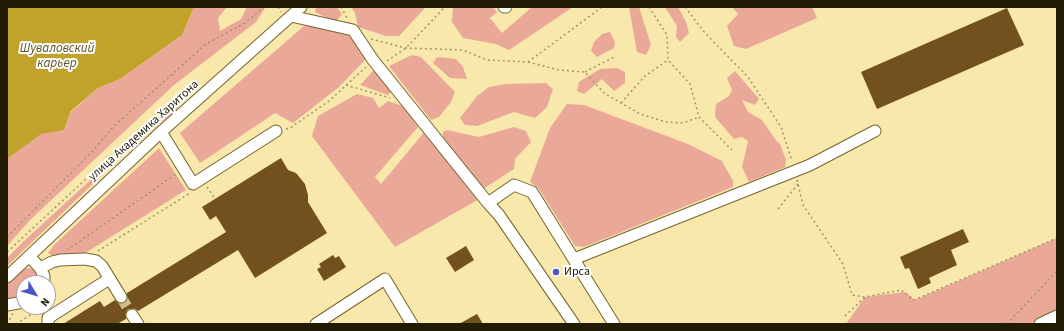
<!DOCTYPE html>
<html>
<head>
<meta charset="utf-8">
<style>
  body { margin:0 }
  #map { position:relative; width:1064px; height:331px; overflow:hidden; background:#f9e8ab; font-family:"Source Sans 3",sans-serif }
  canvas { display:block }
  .frame { position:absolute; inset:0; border:8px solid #221c04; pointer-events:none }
  .north { position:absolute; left:16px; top:275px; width:40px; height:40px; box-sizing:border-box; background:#fff; border:1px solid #a7a49b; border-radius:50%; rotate:128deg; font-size:11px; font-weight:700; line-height:16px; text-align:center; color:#221c04 }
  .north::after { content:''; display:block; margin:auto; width:14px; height:18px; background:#4b56cb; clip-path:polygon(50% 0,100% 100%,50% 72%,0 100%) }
</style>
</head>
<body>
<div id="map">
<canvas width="1064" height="331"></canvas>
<div class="frame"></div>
<div class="north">N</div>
</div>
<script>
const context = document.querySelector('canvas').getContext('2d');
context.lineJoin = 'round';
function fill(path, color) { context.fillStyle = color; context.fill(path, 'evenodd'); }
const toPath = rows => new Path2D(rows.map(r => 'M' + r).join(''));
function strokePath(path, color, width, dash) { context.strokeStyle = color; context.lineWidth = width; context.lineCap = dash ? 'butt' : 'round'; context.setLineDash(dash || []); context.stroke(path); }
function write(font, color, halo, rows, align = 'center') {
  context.font = font + ' "Source Sans 3",sans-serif'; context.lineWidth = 4; context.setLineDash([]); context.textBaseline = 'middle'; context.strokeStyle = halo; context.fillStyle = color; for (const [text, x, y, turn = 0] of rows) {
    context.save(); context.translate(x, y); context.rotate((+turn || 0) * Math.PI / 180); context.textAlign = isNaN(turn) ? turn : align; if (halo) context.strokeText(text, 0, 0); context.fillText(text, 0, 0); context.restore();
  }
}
const green = toPath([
  [194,7,227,7,218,18,220,31,241,19,247,7,265,8,256,22,174,85,30,220,7,246,7,159,41,133,64,130,71,112,98,88,120,79,182,35],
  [316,7,337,7,342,14,336,22,315,12],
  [351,7,426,7,399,36,386,36,358,27,355,13],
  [453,7,493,7,497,12,490,18,502,33,532,7,573,7,509,50,496,44,463,38,452,22],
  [629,7,639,7,651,45,646,55,637,52],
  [665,7,678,7,686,22,689,33,680,42,676,37,677,26],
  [732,7,812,7,817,18,746,49,734,46,727,26,738,14],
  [304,26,339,29,354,37,366,59,339,87,293,123,275,113,200,163,180,133],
  [610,32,615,42,614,48,597,57,591,51,594,42,602,34],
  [412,55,421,57,455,92,451,102,439,117,431,120,389,66],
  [437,57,456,59,463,67,467,79,450,78,433,63],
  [617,68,625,72,625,83,614,91,602,79,584,94,577,91,579,82,600,69],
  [375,69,393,89,388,95,360,85],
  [735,71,759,99,755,105,742,100,748,112,762,120,775,139,780,144,786,160,785,167,749,182,742,167,748,141,742,137,734,139,715,117,716,104,729,96,732,90,727,78],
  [546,83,553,89,547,107,535,118,514,112,477,126,465,125,460,118,477,96,489,87,505,84],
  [357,94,373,98,379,108,388,101,405,107,418,127,375,177,381,184,426,130,481,198,395,247,312,136,318,116],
  [174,103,178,108,121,157,7,266,7,258,24,241],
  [567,104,584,105,688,144,722,161,733,181,733,187,584,247,575,246,539,189,530,182,550,128],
  [514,127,526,131,531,142,515,159,514,169,483,189,443,138,443,132,447,130,479,137],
  [159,148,186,190,82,255,51,255,48,253,55,244],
  [1057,238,1057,312,1029,324,846,324,865,297,905,292,915,300],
  [29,268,38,272,39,283,24,283,24,297,7,301,7,284,21,270]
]);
const water = toPath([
  [7,7,194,7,182,35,120,79,98,88,71,111,64,130,41,134,7,159]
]);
const building = toPath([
  [1007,8,1024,45,877,109,861,72],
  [281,158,288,170,296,173,305,184,308,195,308,202,327,233,255,278,238,250,138,311,135,309,128,309,126,312,126,319,117,324,63,324,100,301,104,307,115,300,118,303,124,303,127,300,127,293,226,232,216,216,210,220,202,207],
  [963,229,969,242,951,250,957,265,929,278,931,283,918,289,909,268,905,269,900,257],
  [466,246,474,260,455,272,446,258],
  [333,255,335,258,339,256,346,267,324,281,317,269,321,267,319,264],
  [477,314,483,324,459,324]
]);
const minorTunnel = toPath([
  [121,297,132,315]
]);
const path = toPath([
  [278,7,281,12],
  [341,7,347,18],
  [649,7,667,35,668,60,690,84,699,117,732,150],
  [685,7,705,33,748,77,781,127,792,161],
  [371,39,406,48,463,50,487,60,528,62,602,7],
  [387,61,406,48,445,7],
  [528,62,559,70,585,72,604,93,640,114,666,122,683,123,699,117],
  [585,72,614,57],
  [346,85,390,98],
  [621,103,645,76,668,60],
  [286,129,290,128,329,101,366,67],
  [797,180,803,205,843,264,852,295,865,297,901,290,914,300,1057,238],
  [207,187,215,199],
  [778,209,798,184],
  [7,237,90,154,114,126,206,44,245,23,264,7],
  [67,250,176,174],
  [98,251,190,193],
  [7,252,150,120],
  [845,316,865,297],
  [7,324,13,313],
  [16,324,43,307],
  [1007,324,1057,271]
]);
const minor = toPath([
  [504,7,506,7],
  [291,16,353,30,373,60,488,203,514,185,532,192,614,324],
  [161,132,193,184,276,131],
  [488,203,499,215,574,324],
  [29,256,40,268,44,276,44,283],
  [574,259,810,165,875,131],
  [40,268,52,262,60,260,85,259,96,261,102,266,121,297],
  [7,277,161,132,301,7],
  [7,305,24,302],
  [132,315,138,324],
  [48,324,48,318,109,279],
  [316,324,385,279,412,324],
  [1040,324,1057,316]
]);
const markers = [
  [556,272,4,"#4b56cb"]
];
const streetNames = [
  ["улица Академика Харитона",144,131,-42]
];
const poiNames = [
  ["Ирса",564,272]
];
const waterNames = [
  ["Шуваловский",57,49],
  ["карьер",57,64]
];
fill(green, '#eaa898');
fill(water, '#c1a32b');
fill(building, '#72511f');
strokePath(minorTunnel, '#cebf8a', 11, [11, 5.5]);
strokePath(minor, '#75652b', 13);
strokePath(path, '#a19567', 1.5, [2, 3]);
strokePath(minor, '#fff', 11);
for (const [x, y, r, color] of markers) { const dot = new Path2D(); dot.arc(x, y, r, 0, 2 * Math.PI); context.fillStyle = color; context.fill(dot); strokePath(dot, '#fff', 1.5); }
write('12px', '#221c04', '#fff', streetNames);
write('12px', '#221c04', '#fff', poiNames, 'left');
write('italic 13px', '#615427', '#fff', waterNames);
</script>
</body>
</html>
